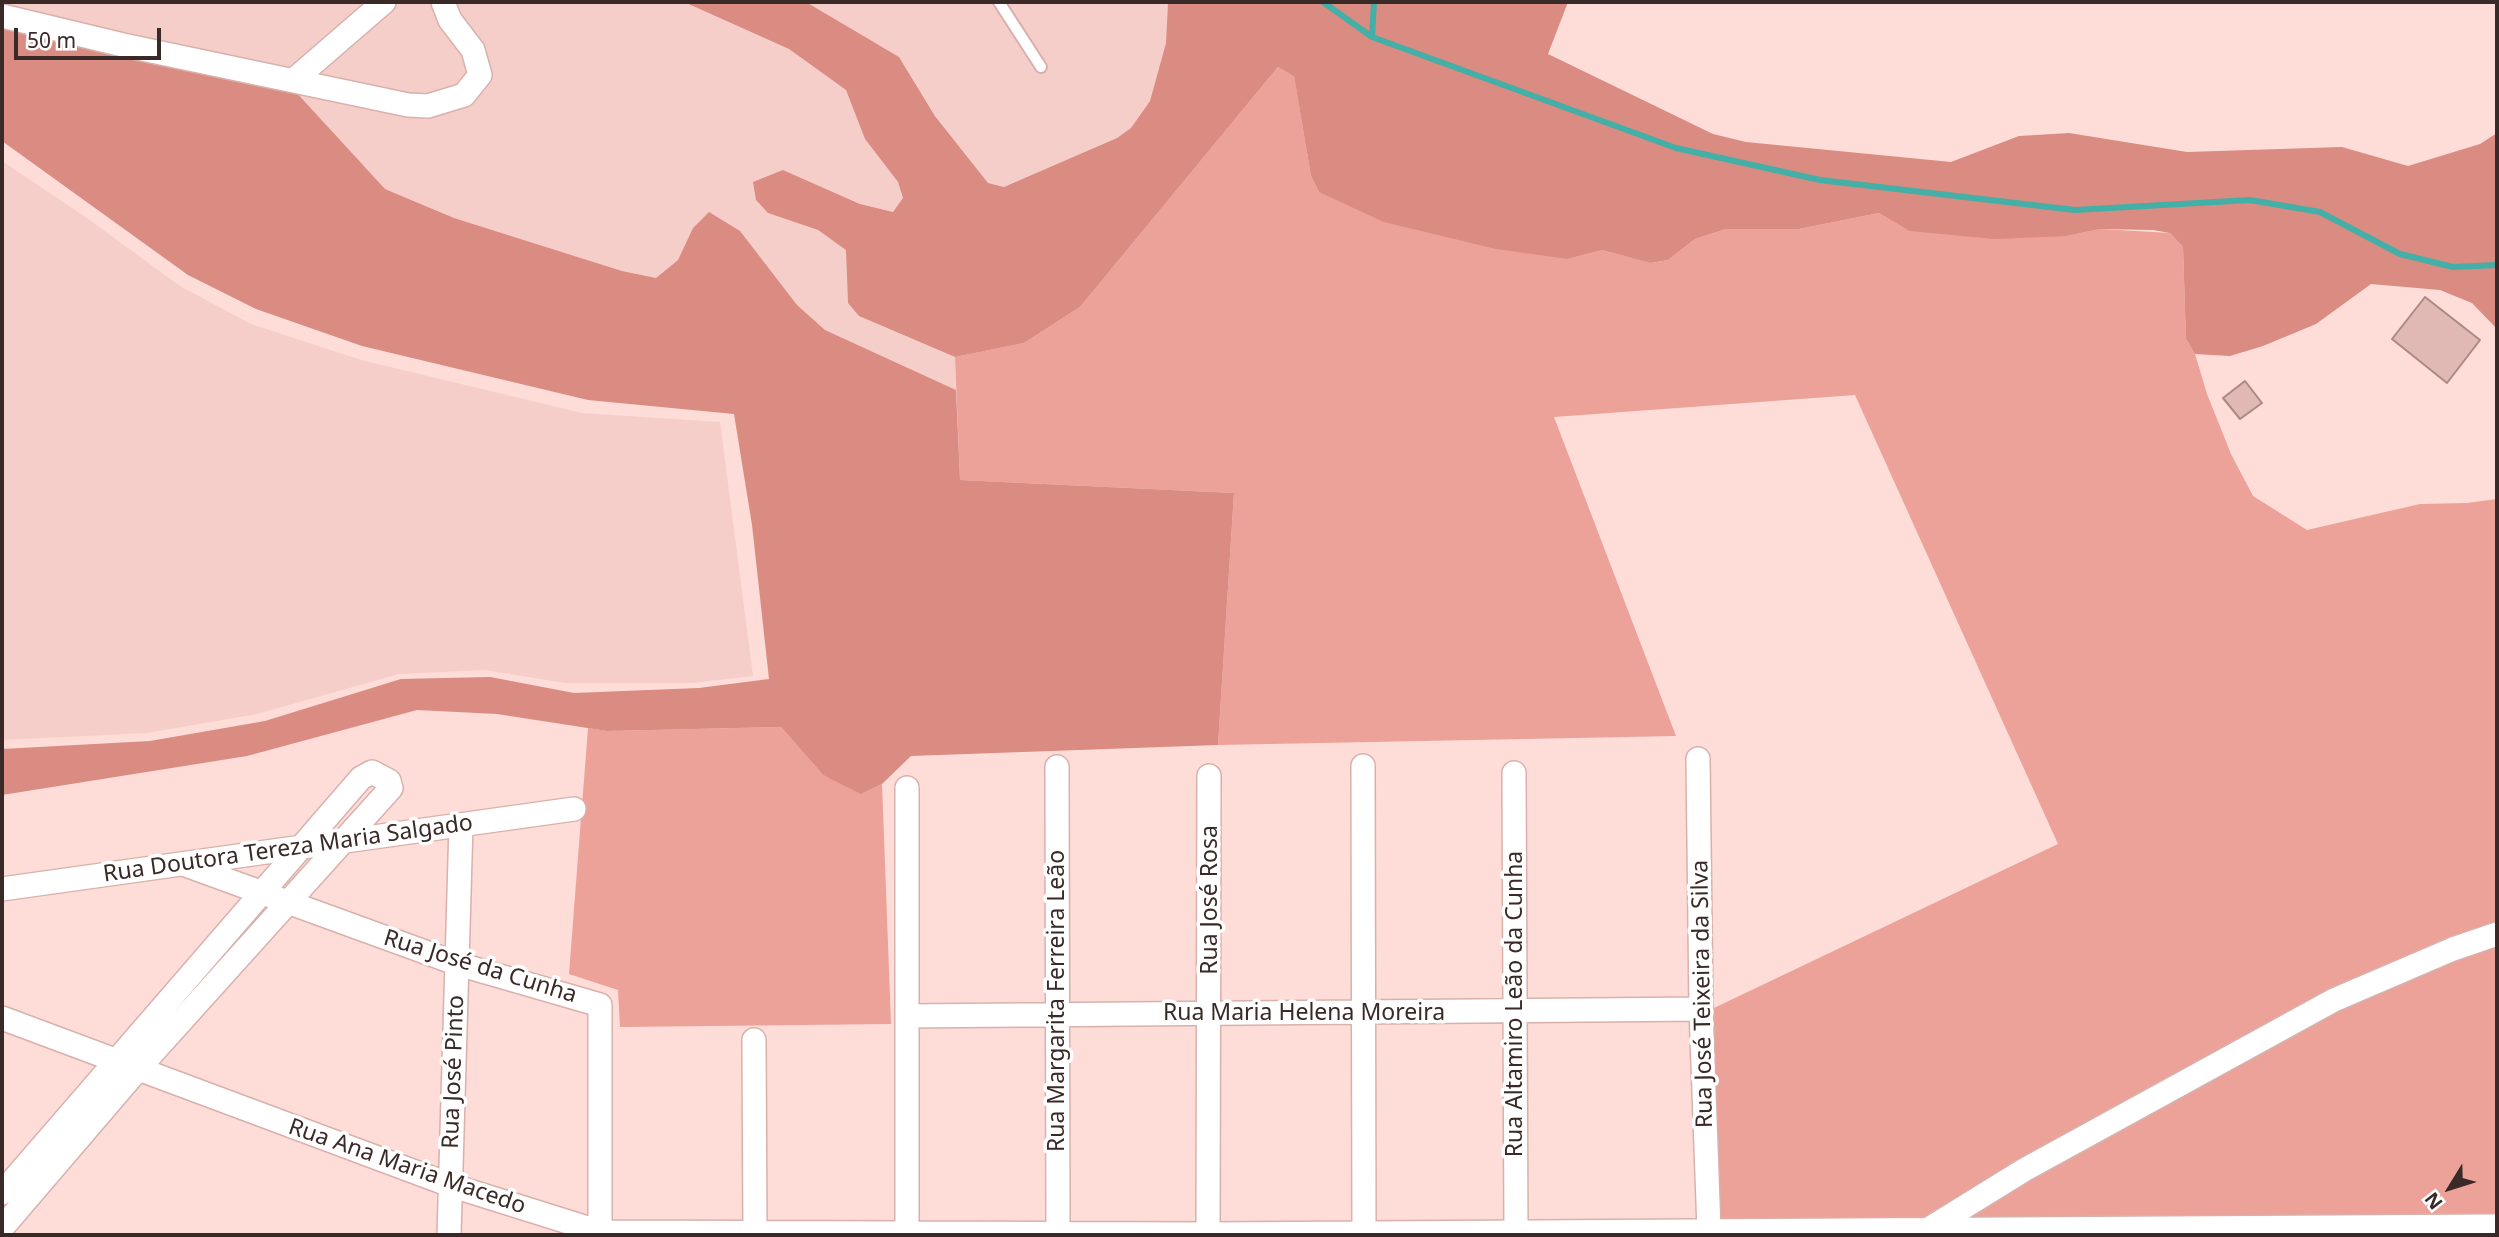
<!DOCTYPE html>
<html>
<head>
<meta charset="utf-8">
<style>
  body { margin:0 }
  #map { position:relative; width:2499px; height:1237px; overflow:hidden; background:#fedcd8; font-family:"Noto Sans",sans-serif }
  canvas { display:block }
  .frame { position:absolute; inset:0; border:4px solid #392927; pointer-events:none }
  .north { position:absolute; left:2415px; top:1153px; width:70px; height:70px; -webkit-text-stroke:5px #fff; paint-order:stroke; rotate:232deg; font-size:19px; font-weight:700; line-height:28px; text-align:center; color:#392927 }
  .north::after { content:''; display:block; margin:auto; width:24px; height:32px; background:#392927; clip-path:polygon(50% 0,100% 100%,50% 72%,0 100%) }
  .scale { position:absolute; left:14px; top:28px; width:147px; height:32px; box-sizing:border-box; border:4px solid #392927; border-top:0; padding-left:9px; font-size:21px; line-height:24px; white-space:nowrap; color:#392927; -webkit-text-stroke:5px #fff; paint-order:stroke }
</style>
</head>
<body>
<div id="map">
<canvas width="2499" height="1237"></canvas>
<div class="frame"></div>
<div class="north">N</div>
<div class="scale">50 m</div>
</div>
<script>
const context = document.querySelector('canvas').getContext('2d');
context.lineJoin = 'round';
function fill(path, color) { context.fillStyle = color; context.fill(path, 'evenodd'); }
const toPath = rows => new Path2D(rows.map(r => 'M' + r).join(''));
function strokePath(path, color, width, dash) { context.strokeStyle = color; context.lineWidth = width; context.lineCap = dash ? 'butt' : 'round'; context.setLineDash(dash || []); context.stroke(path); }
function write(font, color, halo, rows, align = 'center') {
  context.font = font + ' "Noto Sans",sans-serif'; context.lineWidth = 7; context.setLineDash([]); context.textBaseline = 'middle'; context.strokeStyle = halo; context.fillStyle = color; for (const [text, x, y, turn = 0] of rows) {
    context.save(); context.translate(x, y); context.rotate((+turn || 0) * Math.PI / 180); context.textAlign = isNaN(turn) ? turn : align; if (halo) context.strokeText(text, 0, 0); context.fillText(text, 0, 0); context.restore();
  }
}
const built = toPath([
  [2,2,684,2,789,49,846,90,865,139,898,182,903,198,893,212,860,204,783,170,768,213,818,230,847,250,848,302,859,316,955,357,956,390,825,330,797,305,768,269,693,228,678,260,656,278,622,271,454,218,385,189,295,91,126,58,2,27],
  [806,2,1168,2,1166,43,1150,101,1131,128,1117,138,1005,187,988,183,935,115,899,57],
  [2,161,84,216,180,286,251,324,361,360,582,413,720,422,753,676,692,683,565,683,485,670,399,674,257,714,147,733,2,740]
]);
const green = toPath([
  [1278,67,1294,75,1311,176,1319,192,1568,259,1602,250,1652,263,1668,260,1695,239,1726,229,1799,229,1879,213,1909,231,2067,236,2100,229,2170,233,2183,247,2186,339,2195,354,2207,394,2231,454,2253,496,2307,530,2420,504,2467,503,2497,499,2497,925,1924,1222,1715,1218,1714,1008,2058,844,1855,395,1554,417,1676,736,1218,745,1234,493,960,480,955,357,1024,343,1080,307],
  [781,727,823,775,863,793,882,784,891,1024,620,1027,618,990,569,974,588,728,607,731],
  [2497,939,2497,1216,2383,1214,1944,1226,2277,1035]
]);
const forest = toPath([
  [684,2,806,2,899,57,935,116,988,183,1004,187,1117,138,1131,128,1150,101,1166,43,1168,2,1568,2,1548,54,1713,134,1746,142,1951,162,2019,136,2069,133,2187,152,2342,147,2408,166,2480,144,2497,133,2497,329,2472,303,2440,290,2371,284,2316,324,2263,346,2230,356,2195,354,2186,339,2183,247,2170,233,2153,230,2100,229,2067,236,1995,239,1909,231,1879,213,1799,229,1726,229,1695,239,1668,260,1651,263,1602,250,1568,259,1496,249,1384,222,1319,192,1311,176,1294,76,1278,67,1080,307,1024,343,955,357,859,316,848,303,846,250,818,230,768,213,756,200,753,182,783,170,860,204,893,212,903,198,898,182,865,139,846,90,789,49],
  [2,27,126,58,295,91,385,189,454,218,622,271,656,278,678,260,693,228,709,212,740,231,797,305,825,330,956,390,960,480,1234,493,1218,745,911,756,882,784,861,794,823,775,781,727,607,731,497,714,417,710,247,756,2,795,2,749,150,741,265,721,401,679,490,677,574,693,699,688,769,679,752,525,734,414,588,400,362,346,256,309,188,275,2,141]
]);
const stream = toPath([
  [1323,2,1372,37,1676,148,1820,180,2075,210,2250,200,2320,212,2400,254,2453,267,2497,265],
  [1372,37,1374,2]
]);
const building = toPath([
  [2425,297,2480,340,2447,383,2392,339,2425,297],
  [2245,381,2262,403,2240,419,2223,398,2245,381]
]);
const service = toPath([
  [999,2,1041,67]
]);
const minor = toPath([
  [2,16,123,45,408,105,428,106,464,95,480,75,473,50,450,20,443,2],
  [295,79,384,2],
  [1698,759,1701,1009,1709,1230],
  [1363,766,1364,1235],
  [1057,767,1058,1235],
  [1514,773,1516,1235],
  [907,788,907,1235],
  [183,864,458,964,600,1005,600,1235],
  [2,889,574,809],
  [907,1016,1701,1009],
  [2,1018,450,1185,600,1232,1208,1234,2497,1226],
  [754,1040,755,1235],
  [2,1193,361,778,372,772,389,781,391,788,138,1069,2,1228],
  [1927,1230,2024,1170,2334,1000,2453,949,2497,934],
  [449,1235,461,825],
  [1208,1235,1209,776]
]);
const streetNames = [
  ["Rua Doutora Tereza Maria Salgado",288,849,-8],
  ["Rua José Rosa",1210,900,-90],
  ["Rua José da Cunha",480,967,17],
  ["Rua José Teixeira da Silva",1703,994,-91],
  ["Rua Margarita Ferreira Leão",1057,1001,-90],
  ["Rua Altamiro Leão da Cunha",1515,1004,-90],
  ["Rua Maria Helena Moreira",1304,1013],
  ["Rua José Pinto",454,1072,-88],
  ["Rua Ana Maria Macedo",407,1167,19]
];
fill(built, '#f5cec9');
fill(green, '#eca199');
fill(forest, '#da8b82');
strokePath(stream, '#43afa7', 6);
fill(building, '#e1b9b4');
strokePath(building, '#ae8883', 2);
strokePath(service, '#d9b1ac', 14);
strokePath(minor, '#d9b1ac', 26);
strokePath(service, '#fff', 10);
strokePath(minor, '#fff', 23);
write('23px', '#392927', '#fff', streetNames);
</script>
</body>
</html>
